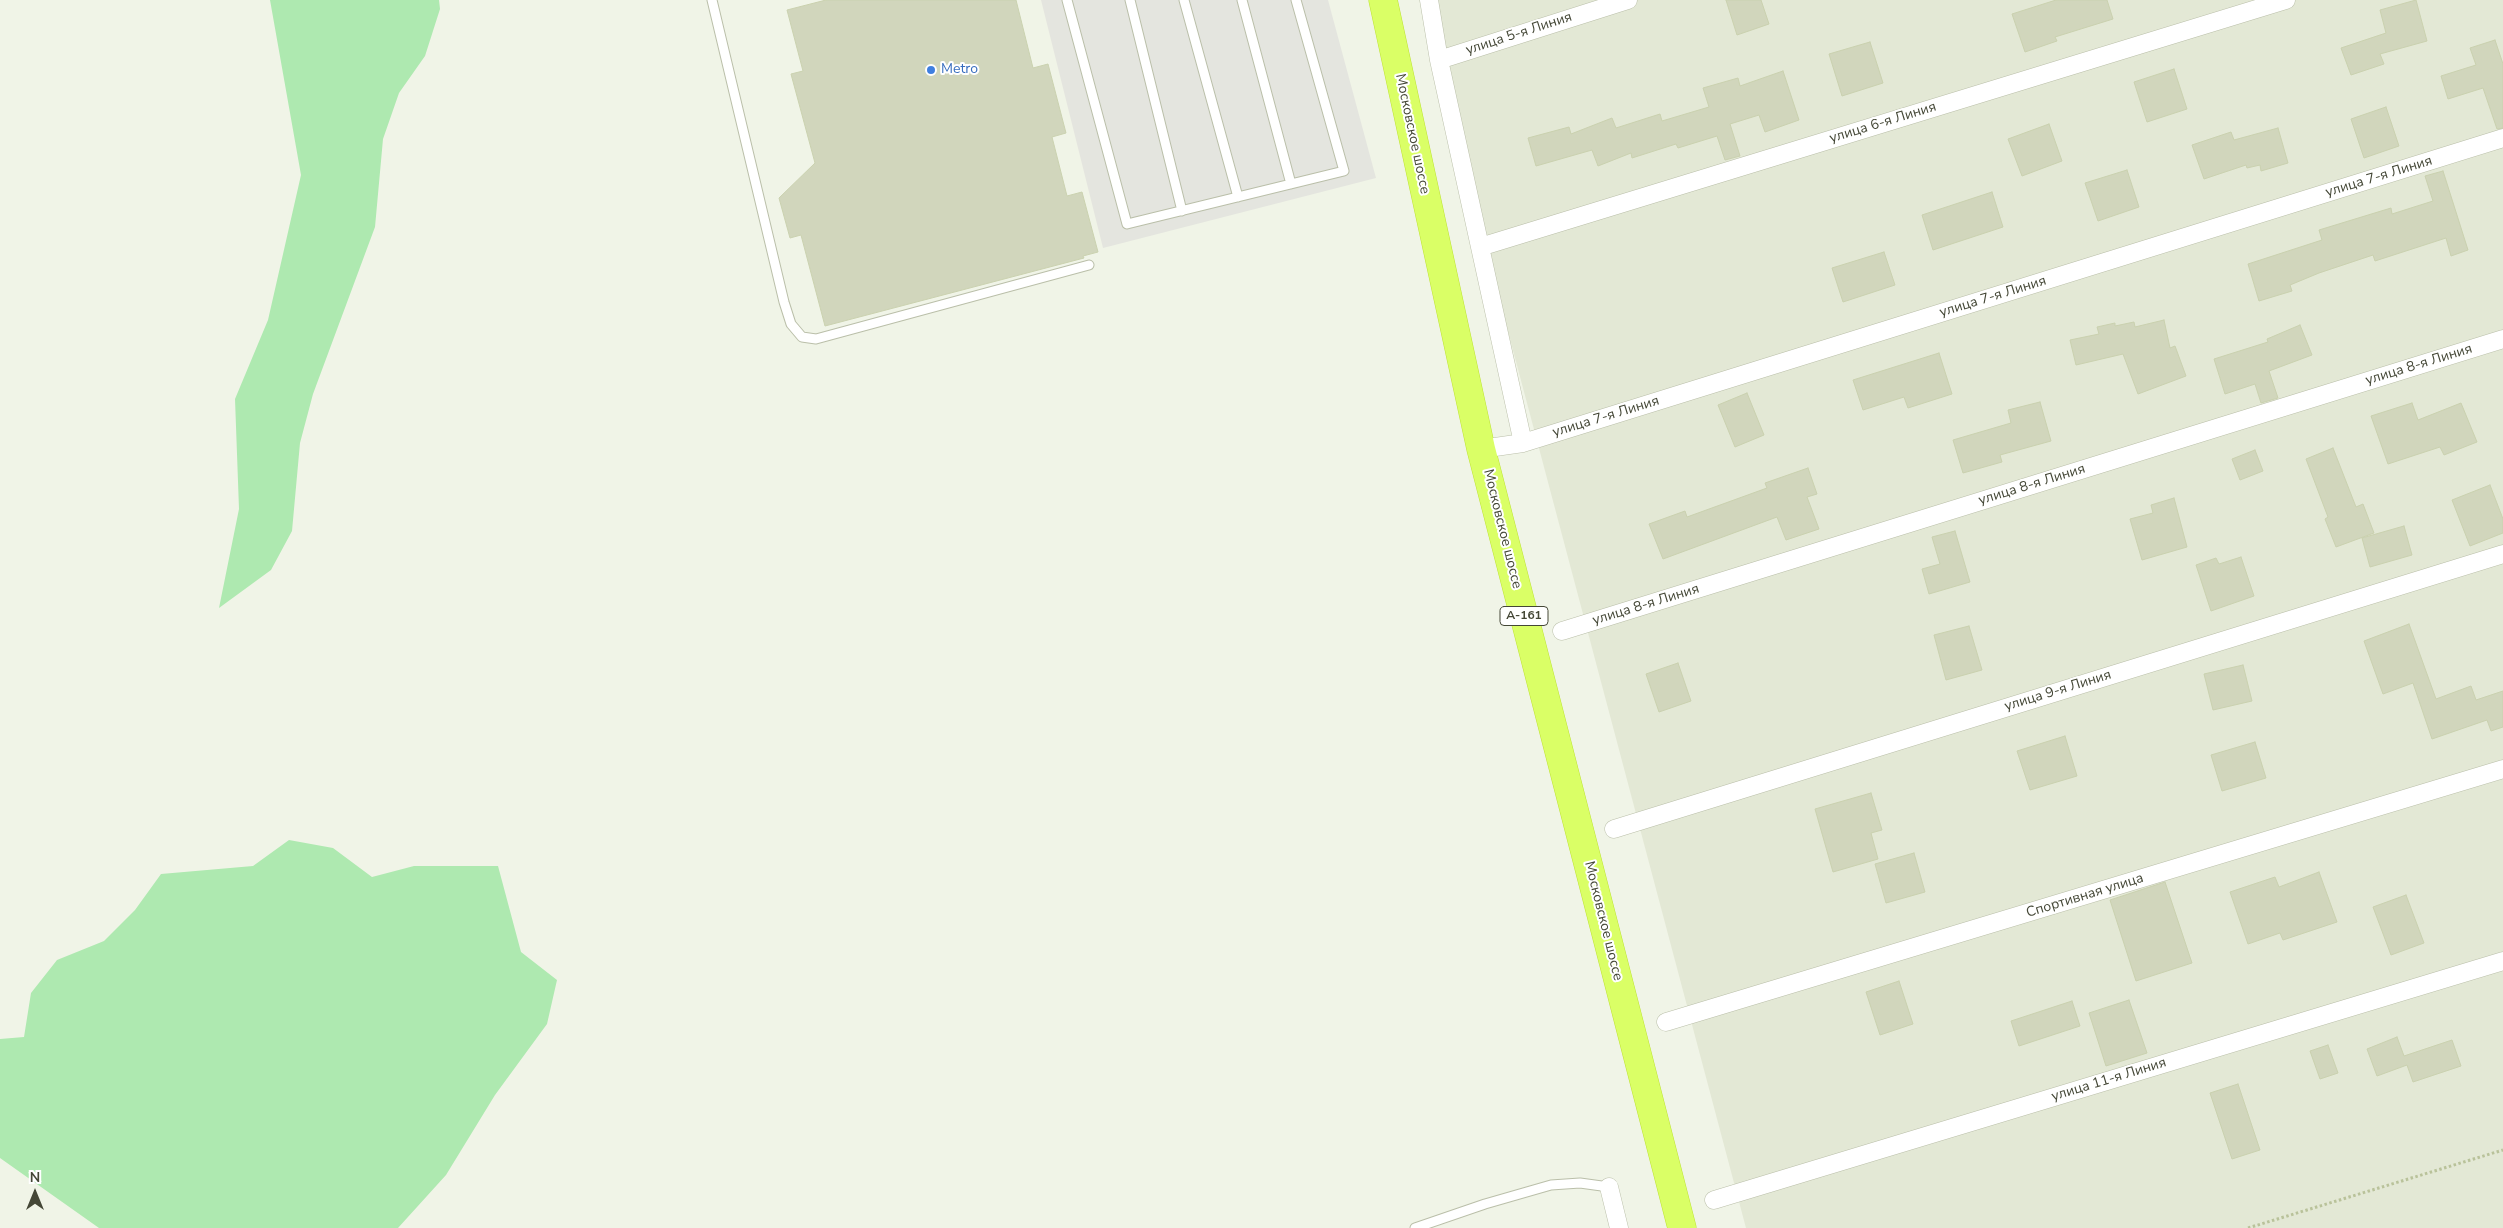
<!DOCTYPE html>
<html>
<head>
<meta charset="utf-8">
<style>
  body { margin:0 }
  #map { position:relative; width:2503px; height:1228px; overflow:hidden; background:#f0f4e7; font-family:"Nunito Sans",sans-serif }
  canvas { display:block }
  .north { position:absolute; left:10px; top:1168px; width:50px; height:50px; -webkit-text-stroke:4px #fff; paint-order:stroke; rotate:0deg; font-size:14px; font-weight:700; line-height:20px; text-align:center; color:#444736 }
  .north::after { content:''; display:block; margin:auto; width:18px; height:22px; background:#444736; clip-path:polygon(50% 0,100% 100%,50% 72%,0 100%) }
</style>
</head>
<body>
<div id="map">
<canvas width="2503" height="1228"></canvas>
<div class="north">N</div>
</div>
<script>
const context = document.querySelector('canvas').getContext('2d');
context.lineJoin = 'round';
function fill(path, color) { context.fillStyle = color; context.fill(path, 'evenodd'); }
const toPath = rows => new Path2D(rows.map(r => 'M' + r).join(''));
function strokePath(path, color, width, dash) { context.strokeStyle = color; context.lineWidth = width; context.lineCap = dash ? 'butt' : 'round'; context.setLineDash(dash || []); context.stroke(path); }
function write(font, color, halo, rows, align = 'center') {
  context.font = font + ' "Nunito Sans",sans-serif'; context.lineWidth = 4; context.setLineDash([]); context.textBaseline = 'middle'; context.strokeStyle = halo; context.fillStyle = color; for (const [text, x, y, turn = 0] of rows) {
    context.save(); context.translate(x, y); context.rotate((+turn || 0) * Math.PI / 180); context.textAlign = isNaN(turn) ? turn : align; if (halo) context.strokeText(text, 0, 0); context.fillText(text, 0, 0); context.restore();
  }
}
const residential = toPath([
  [1420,0,2503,0,2503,1228,1746,1228]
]);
const green = toPath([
  [270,0,439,0,440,9,425,56,399,93,383,139,375,227,313,394,300,443,292,531,271,570,219,608,239,509,235,399,268,320,301,175],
  [289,840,333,848,372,877,414,866,498,866,521,952,557,980,547,1024,495,1095,446,1175,398,1228,99,1228,0,1158,0,1039,24,1037,31,993,57,960,104,941,135,910,161,874,253,866]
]);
const parking = toPath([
  [1041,0,1328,0,1376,178,1103,248]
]);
const building = toPath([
  [826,0,1016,0,1033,68,1048,64,1066,133,1052,137,1067,196,1082,192,1098,252,1083,256,1084,258,825,326,801,235,790,238,779,198,815,163,791,74,803,71,787,10,826,0],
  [1726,0,1761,0,1769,24,1737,35,1726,0],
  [2056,0,2107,0,2113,19,2055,37,2057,41,2025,52,2012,14,2056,0],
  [2416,0,2427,41,2380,54,2384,64,2351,75,2341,48,2386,33,2380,10,2416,0],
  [2495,40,2503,64,2503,128,2497,129,2483,88,2448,99,2441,76,2476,65,2470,48,2495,40],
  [1870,42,1883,83,1842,96,1829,54,1870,42],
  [2174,69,2187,109,2147,122,2134,82,2174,69],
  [1783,71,1799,120,1765,132,1759,115,1730,124,1740,156,1725,160,1717,136,1678,148,1676,144,1632,158,1631,153,1598,166,1592,150,1536,166,1528,138,1569,127,1571,134,1612,118,1616,128,1660,114,1662,121,1709,107,1703,88,1738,78,1740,86,1783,71],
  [2386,107,2399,146,2364,158,2351,119,2386,107],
  [2049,124,2062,161,2022,176,2008,139,2049,124],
  [2278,128,2288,163,2261,171,2260,165,2247,168,2246,165,2204,179,2192,145,2231,132,2234,140,2278,128],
  [2127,170,2139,207,2098,221,2085,183,2127,170],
  [2443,171,2468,250,2451,256,2446,238,2375,261,2373,255,2319,273,2290,285,2292,291,2259,301,2248,264,2322,240,2319,230,2391,208,2392,214,2433,201,2425,176,2443,171],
  [1992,192,2003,227,1933,250,1922,215,1992,192],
  [1884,252,1895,285,1843,302,1832,268,1884,252],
  [2164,320,2170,348,2175,346,2186,376,2138,394,2123,354,2076,365,2070,340,2099,334,2097,327,2115,323,2115,326,2134,322,2135,327,2164,320],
  [2300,325,2312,355,2269,371,2278,398,2261,403,2255,384,2225,394,2214,359,2268,342,2267,339,2300,325],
  [1939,353,1952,394,1908,408,1904,397,1863,410,1853,380,1939,353],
  [1747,393,1764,435,1735,447,1718,405,1747,393],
  [2040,402,2051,441,2000,455,2002,462,1963,473,1953,440,2011,423,2008,410,2040,402],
  [2412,403,2418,420,2461,403,2477,442,2444,455,2440,447,2388,464,2371,416,2412,403],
  [2333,448,2356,507,2363,504,2374,533,2336,547,2325,519,2328,517,2306,459,2333,448],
  [2255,450,2263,471,2240,480,2232,459,2255,450],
  [1808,468,1817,494,1807,497,1819,529,1786,540,1777,517,1663,559,1649,524,1685,511,1687,517,1767,488,1765,483,1808,468],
  [2490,485,2503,519,2503,533,2470,546,2452,500,2490,485],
  [2174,498,2187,547,2142,560,2130,519,2153,513,2151,505,2174,498],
  [2404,526,2412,555,2370,567,2362,538,2404,526],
  [1955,531,1970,582,1929,594,1922,569,1940,564,1932,537,1955,531],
  [2241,557,2254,596,2211,611,2196,565,2216,558,2219,564,2241,557],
  [2409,624,2436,699,2471,686,2476,700,2503,691,2503,727,2491,731,2487,720,2432,739,2413,683,2383,694,2364,641,2409,624],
  [1969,626,1982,670,1946,680,1934,635,1969,626],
  [1678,663,1691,701,1659,712,1646,674,1678,663],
  [2243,665,2252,701,2213,710,2204,674,2243,665],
  [2065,736,2077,776,2030,790,2017,751,2065,736],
  [2255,742,2266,778,2222,791,2211,755,2255,742],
  [1871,793,1882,830,1871,833,1878,859,1833,872,1815,809,1871,793],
  [1914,853,1925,892,1886,903,1875,864,1914,853],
  [2319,872,2337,922,2283,940,2280,933,2248,944,2230,892,2275,877,2279,887,2319,872],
  [2165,882,2192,963,2136,981,2110,900,2165,882],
  [2406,895,2424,943,2391,955,2373,907,2406,895],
  [1899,981,1913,1024,1880,1035,1866,992,1899,981],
  [2129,1000,2147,1053,2106,1066,2089,1013,2129,1000],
  [2072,1001,2080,1026,2019,1046,2011,1021,2072,1001],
  [2397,1037,2404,1056,2452,1040,2461,1066,2413,1082,2407,1065,2377,1076,2367,1049,2397,1037],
  [2328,1045,2338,1073,2320,1079,2310,1051,2328,1045],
  [2238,1084,2260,1150,2232,1159,2210,1093,2238,1084]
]);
const path = toPath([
  [2248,1228,2503,1150]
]);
const lane = toPath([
  [712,0,784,302,791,324,802,337,816,339,1089,265],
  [1067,0,1127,224,1344,171,1296,0],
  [1130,0,1182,211],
  [1184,0,1238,197],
  [1242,0,1291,184],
  [1415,1228,1485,1204,1551,1185,1580,1183,1609,1187]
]);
const street = toPath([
  [1429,0,1439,60,1523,443],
  [1439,60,1628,0],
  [1480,247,2286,0],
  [1481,449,1523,443,2503,138],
  [1562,631,2503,339],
  [1614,829,2503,554],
  [1666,1022,2503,769],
  [1609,1187,1619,1228],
  [1714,1200,2503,961]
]);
const highway = toPath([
  [1383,0,1481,449,1682,1228]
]);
const markers = [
  [931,70,5,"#3f7fe0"]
];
const shields = [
  [1524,616,48]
];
const shieldNames = [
  ["А-161",1524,616]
];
const streetNames = [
  ["улица 5-я Линия",1519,34,-18],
  ["улица 6-я Линия",1883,123,-17],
  ["Московское шоссе",1412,134,78],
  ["улица 7-я Линия",2379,177,-17],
  ["улица 7-я Линия",1993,297,-17],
  ["улица 8-я Линия",2419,365,-17],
  ["улица 7-я Линия",1606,417,-17],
  ["улица 8-я Линия",2032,485,-17],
  ["Московское шоссе",1502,529,76],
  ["улица 8-я Линия",1646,605,-17],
  ["улица 9-я Линия",2058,691,-17],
  ["Спортивная улица",2085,896,-17],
  ["Московское шоссе",1603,921,76],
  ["улица 11-я Линия",2109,1080,-17]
];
const shopNames = [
  ["Metro",941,70]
];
fill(residential, '#e3e8d5');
fill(green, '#aee9b0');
fill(parking, '#e4e5df');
fill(building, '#d1d6bc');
strokePath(building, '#cad1af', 1);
strokePath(lane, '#babfa9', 11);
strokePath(street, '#babfa9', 19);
strokePath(highway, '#bde133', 29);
strokePath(path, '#b9c29a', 3, [2.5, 2.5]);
strokePath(lane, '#fff', 9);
strokePath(street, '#fff', 18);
strokePath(highway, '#daff66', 28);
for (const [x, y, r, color] of markers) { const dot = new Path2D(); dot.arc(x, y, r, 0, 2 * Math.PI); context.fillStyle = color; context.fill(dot); strokePath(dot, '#fff', 2); }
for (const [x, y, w] of shields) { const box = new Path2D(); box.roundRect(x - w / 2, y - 9.5, w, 19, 4); context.fillStyle = '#fff'; context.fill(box); strokePath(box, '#444736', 1); }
write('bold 12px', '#444736', null, shieldNames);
write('14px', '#444736', '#fff', streetNames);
write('14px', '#366cbe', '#fff', shopNames, 'left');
</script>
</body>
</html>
